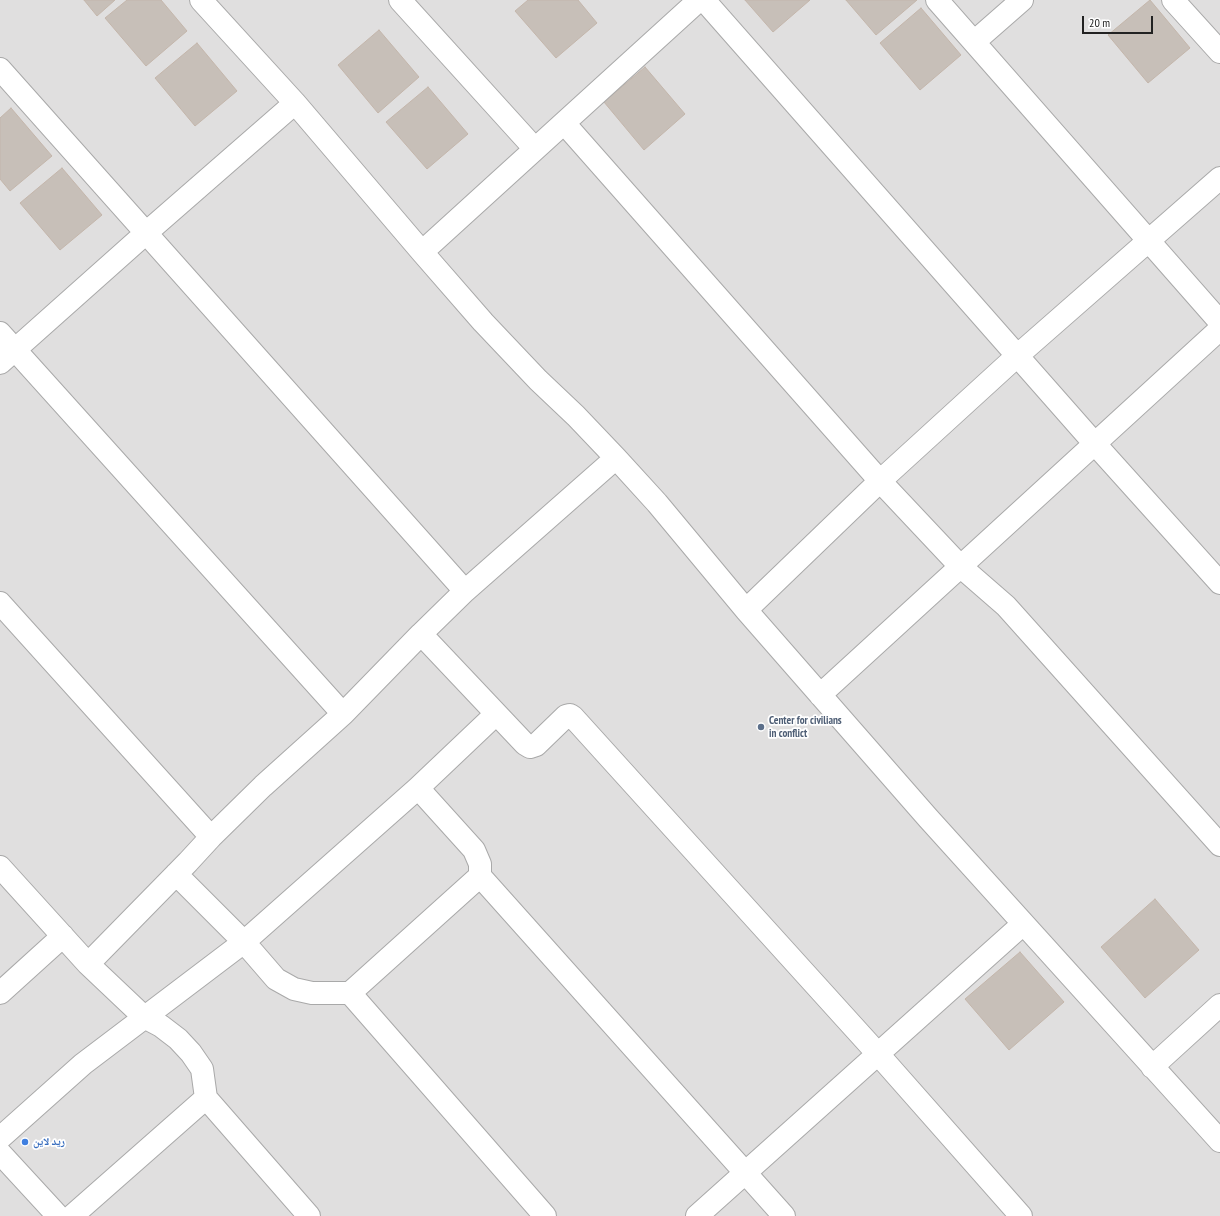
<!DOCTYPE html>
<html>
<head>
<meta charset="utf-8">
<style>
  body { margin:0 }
  #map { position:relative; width:1220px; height:1216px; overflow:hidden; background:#f2efe9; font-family:"PT Sans Narrow",sans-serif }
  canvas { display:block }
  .scale { position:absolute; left:1082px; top:16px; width:71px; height:18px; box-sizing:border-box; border:2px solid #222; border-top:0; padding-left:5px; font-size:12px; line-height:14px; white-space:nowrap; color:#222; -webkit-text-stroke:3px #fff; paint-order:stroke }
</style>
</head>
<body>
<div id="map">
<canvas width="1220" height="1216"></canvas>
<div class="scale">20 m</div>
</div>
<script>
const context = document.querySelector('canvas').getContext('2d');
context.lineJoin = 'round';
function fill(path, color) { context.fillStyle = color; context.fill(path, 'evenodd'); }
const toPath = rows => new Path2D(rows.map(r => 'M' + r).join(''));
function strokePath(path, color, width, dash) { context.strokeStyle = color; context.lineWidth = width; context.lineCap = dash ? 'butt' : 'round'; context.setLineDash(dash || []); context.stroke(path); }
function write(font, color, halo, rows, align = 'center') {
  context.font = font + ' "PT Sans Narrow","Noto Naskh Arabic",sans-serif'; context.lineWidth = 3.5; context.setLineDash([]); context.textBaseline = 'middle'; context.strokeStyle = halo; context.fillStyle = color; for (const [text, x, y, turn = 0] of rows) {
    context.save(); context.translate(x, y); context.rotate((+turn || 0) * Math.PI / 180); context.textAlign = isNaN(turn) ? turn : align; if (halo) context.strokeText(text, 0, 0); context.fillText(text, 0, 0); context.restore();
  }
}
const residential = toPath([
  [0,0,1220,0,1220,1216,0,1216]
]);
const building = toPath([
  [84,0,115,0,97,16,84,0],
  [127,0,161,0,187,31,146,66,105,18,127,0],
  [528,0,578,0,597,23,556,58,515,11,528,0],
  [745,0,810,0,773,32,745,0],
  [846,0,917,0,876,35,846,0],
  [1150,0,1190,48,1148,83,1108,35,1150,0],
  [921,8,961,55,920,90,880,43,921,8],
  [379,30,419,77,378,113,338,65,379,30],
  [197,43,237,91,195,126,155,78,197,43],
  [645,67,685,114,644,150,604,102,645,67],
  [428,87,468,134,427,169,386,122,428,87],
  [11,108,52,156,10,191,0,179,0,118,11,108],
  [62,168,102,215,60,250,20,203,62,168],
  [1155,899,1199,950,1145,998,1101,947,1155,899],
  [1020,952,1064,1002,1009,1050,965,999,1020,952]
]);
const minor = toPath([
  [201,0,295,103,422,252,483,322,538,380,576,416,616,458,657,503,746,610,928,818,1220,1141],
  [400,0,535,149],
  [704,0,1095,444,1220,583],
  [937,0,1220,322],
  [1173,0,1220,52],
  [974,42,1022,0],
  [0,69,465,591],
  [564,123,880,481,960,566,1006,606,1220,845],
  [422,252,699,0],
  [0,333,343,714],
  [0,363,146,233,295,103],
  [0,603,211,837],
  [746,610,880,481,1017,356,1220,178],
  [421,634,525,744,530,747,536,745,566,716,570,715,573,717,878,1054,1021,1216],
  [820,695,1220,329],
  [418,788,474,850,480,864,480,876,784,1216],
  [0,867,88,964,144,1017,161,1026,178,1039,191,1053,202,1069,206,1098,309,1216],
  [176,874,244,942,276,979,294,989,312,993,350,993,545,1216],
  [88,964,188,862,211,837,263,786,343,714,421,634,465,591,616,458],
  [0,993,63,936],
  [350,993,480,876],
  [1152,1067,1220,1005],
  [0,1138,83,1064,244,942,418,788,496,714],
  [0,1153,58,1216],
  [72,1216,206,1098],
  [697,1216,1023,924]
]);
const markers = [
  [761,727,4,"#5c6f8a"],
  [25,1142,4,"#3f7fe0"]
];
const serviceNames = [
  ["Center for civilians",769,721],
  ["in conflict",769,734]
];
const shopNames = [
  ["ريد لاين",33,1142]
];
fill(residential, '#e0dfdf');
fill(building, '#c7bfb8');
strokePath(building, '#c4b6ab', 1);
strokePath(minor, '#a9a9a9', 24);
strokePath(minor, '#fff', 22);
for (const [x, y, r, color] of markers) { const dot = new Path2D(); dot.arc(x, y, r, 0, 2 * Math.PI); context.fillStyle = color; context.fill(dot); strokePath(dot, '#fff', 1.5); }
write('bold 11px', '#4e5e75', '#fff', serviceNames, 'left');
write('bold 11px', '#366cbe', '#fff', shopNames, 'left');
</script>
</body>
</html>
